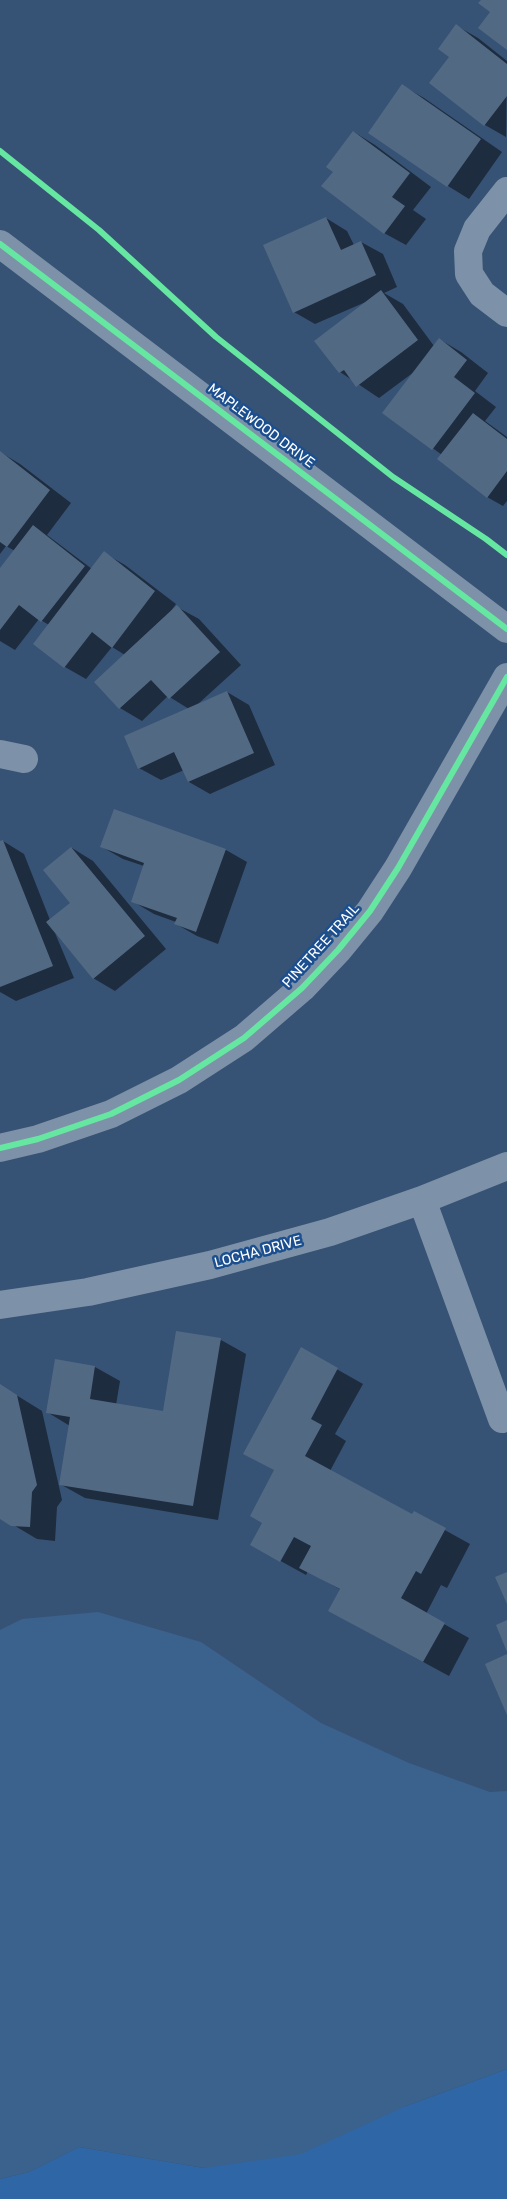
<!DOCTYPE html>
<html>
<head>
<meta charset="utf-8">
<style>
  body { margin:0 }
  canvas { display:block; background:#365274 }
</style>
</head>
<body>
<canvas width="507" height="2199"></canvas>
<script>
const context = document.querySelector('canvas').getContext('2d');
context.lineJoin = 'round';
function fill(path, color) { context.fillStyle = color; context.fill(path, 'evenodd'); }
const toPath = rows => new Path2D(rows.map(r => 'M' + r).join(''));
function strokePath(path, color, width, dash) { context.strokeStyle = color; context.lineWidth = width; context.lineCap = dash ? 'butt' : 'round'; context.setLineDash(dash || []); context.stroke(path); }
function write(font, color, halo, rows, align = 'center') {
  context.font = font + ' Rubik,sans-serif'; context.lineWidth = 5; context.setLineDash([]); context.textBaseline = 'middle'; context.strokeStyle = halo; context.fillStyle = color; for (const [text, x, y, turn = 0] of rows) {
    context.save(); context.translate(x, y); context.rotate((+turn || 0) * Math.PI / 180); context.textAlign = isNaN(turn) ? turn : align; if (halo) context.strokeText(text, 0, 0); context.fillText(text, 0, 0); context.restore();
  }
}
const green = toPath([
  [507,2069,507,2199,0,2199,0,2179,29,2172,79,2147,204,2168,406,2106]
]);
const water = toPath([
  [98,1612,201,1642,321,1723,409,1763,490,1792,507,1791,507,2069,406,2106,301,2154,204,2168,79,2147,29,2172,0,2179,0,1630,22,1619]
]);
const shadow = toPath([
  [457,26,478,38,507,61,506,137,485,125,451,57],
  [403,86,424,98,502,152,469,199,448,186,370,132],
  [354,132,375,145,431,187,413,210,426,219,406,245,384,233,335,171],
  [326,218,347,231,354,245,361,242,383,254,397,287,384,293,403,304,434,346,439,339,461,352,488,373,475,391,496,407,485,421,507,437,507,501,503,506,487,497,442,455,384,412,414,372,379,398,340,372,368,301,315,324,294,312],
  [0,452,20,464,71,503,47,535,92,569,104,553,125,565,176,604,171,611,177,607,199,619,241,665,198,704,227,692,249,705,275,765,210,794,189,782,184,770,161,780,139,768,189,709,168,696,142,721,120,708,96,682,125,655,112,647,86,679,65,667,35,644,49,625,39,619,15,650,0,641,0,570,15,551,6,546,0,554],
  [115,811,226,850,247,862,218,944,197,936,176,924,176,922,154,914,132,901,144,866,123,859,102,847],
  [3,841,24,854,50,920,72,903,72,848,93,861,166,949,115,991,93,978,55,933,74,978,16,1001,0,992,0,843],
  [221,1340,246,1354,218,1520,85,1498,60,1484,70,1426,47,1412,95,1367,120,1381,116,1405,164,1413],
  [301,1349,363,1384,335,1434,346,1441,330,1471,413,1516,414,1513,470,1544,447,1588,441,1585,426,1614,469,1638,449,1676,355,1625,341,1590,308,1571,306,1575,277,1559,264,1522],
  [0,1385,42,1411,62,1500,57,1507,55,1541,37,1539,0,1517]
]);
const building = toPath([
  [481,0,507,0,507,50,478,28,490,12,478,3],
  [456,24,507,64,507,96,484,126,429,83,449,57,438,49],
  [402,84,481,139,447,187,368,133],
  [353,131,410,173,392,197,405,206,384,234,321,186,333,172,326,167],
  [326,217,341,250,361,241,376,275,293,313,263,245],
  [381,290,418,340,356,387,344,370,339,373,314,341],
  [439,338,467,360,454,377,475,393,432,450,382,413],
  [473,413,507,439,507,471,487,498,437,459],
  [0,451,50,490,7,547,0,542],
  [33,525,85,566,41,622,19,605,0,630,0,568],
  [104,551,155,591,112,648,92,632,64,668,33,644],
  [177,605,220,652,169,699,151,680,119,709,94,682],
  [227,691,254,753,188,782,174,752,138,769,124,736],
  [114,809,226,849,196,932,174,924,177,918,131,902,144,863,100,847],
  [3,840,53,966,0,987,0,841],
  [71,847,145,936,93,979,46,922,70,903,43,870],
  [176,1331,221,1338,193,1506,59,1485,70,1417,46,1413,55,1359,95,1366,90,1399,163,1411],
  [301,1347,338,1368,311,1419,322,1425,305,1456,412,1514,414,1511,446,1528,421,1574,416,1571,401,1598,445,1623,423,1662,328,1611,340,1589,299,1568,311,1546,294,1537,280,1562,250,1545,262,1523,250,1516,274,1470,243,1454],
  [0,1384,17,1395,37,1485,32,1492,30,1527,11,1526,0,1519],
  [507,1572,507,1604,495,1577],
  [507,1620,507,1652,496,1625],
  [507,1654,507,1715,485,1664]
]);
const minor = toPath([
  [507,191,477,229,468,251,469,274,482,294,507,313],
  [0,754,24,759],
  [0,1148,38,1139,111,1114,179,1080,244,1038,302,988,338,950,370,911,398,868,507,677],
  [422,1200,502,1419],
  [0,1305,88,1292,210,1265,330,1232,422,1200,507,1166]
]);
const tertiary = toPath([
  [0,244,507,629]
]);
const cycleway = toPath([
  [0,151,99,230,216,337,393,477,486,539,507,555],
  [0,244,507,629],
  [0,1148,38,1139,111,1114,179,1080,244,1038,302,988,338,950,370,911,398,868,507,677]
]);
const streetNames = [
  ["MAPLEWOOD DRIVE",261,426,37],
  ["PINETREE TRAIL",321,946,-48],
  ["LOCHA DRIVE",258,1252,-15]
];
fill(green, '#2f66a5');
fill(water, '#3b618d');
fill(shadow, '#0007');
fill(building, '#526984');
strokePath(minor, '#7d92a8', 28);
strokePath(tertiary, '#7d92a8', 28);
strokePath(cycleway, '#66e7a1', 6);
write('14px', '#fff', '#1b4f8f', streetNames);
</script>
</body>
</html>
